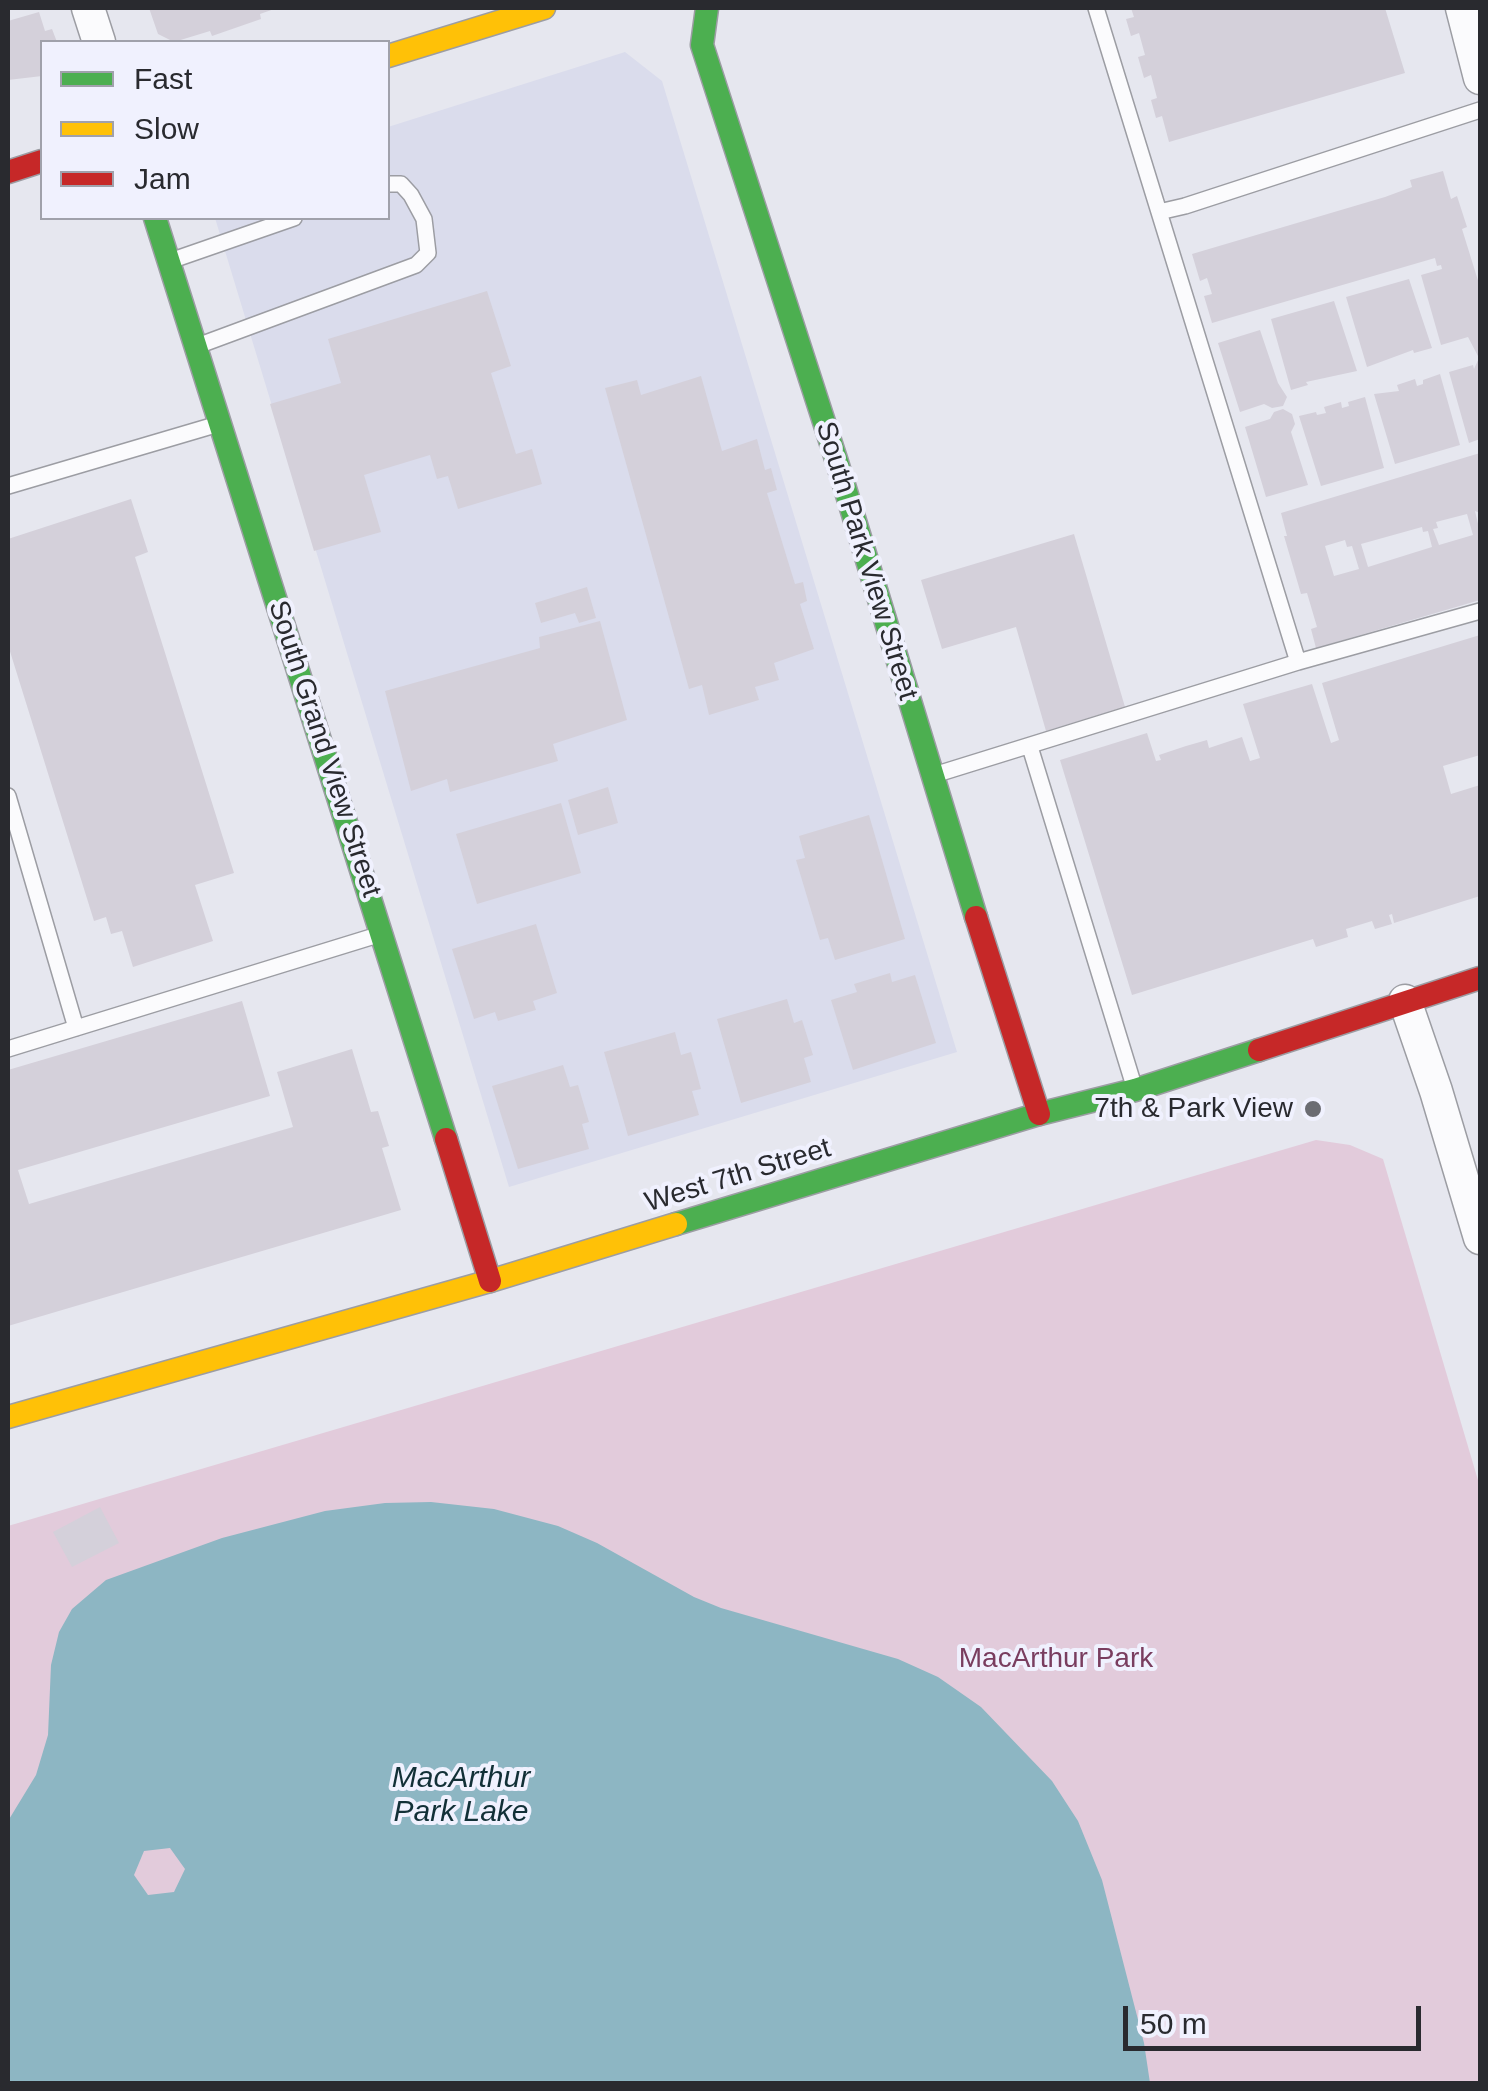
<!DOCTYPE html>
<html>
<head>
<meta charset="utf-8">
<style>
  body { margin:0 }
  #map { position:relative; width:1488px; height:2091px; overflow:hidden; background:#e6e7ef; font-family:Arial,sans-serif }
  canvas { display:block }
  .frame { position:absolute; inset:0; border:10px solid #292a2f; pointer-events:none }
  .legend { position:absolute; left:40px; top:40px; width:350px; height:180px; box-sizing:border-box; background:#f0f1fe; border:2px solid #a0a1ab; margin:0; padding:12px 18px; list-style:none; font-size:30px; color:#292a2f }
  .legend li { display:flex; align-items:center; gap:20px; height:50px }
  .legend b { width:50px; border:2px solid #a0a1ab }
  .scale { position:absolute; left:1123px; top:2006px; width:298px; height:45px; box-sizing:border-box; border:5px solid #292a2f; border-top:0; padding-left:12px; font-size:30px; line-height:35px; white-space:nowrap; color:#292a2f; -webkit-text-stroke:8px #f0f1fe; paint-order:stroke }
</style>
</head>
<body>
<div id="map">
<canvas width="1488" height="2091"></canvas>
<div class="frame"></div>
<ul class="legend">
<li><b style="height:12px;background:#4caf50"></b>Fast</li>
<li><b style="height:12px;background:#ffc107"></b>Slow</li>
<li><b style="height:12px;background:#c62828"></b>Jam</li>
</ul>
<div class="scale">50 m</div>
</div>
<script>
const context = document.querySelector('canvas').getContext('2d');
context.lineJoin = 'round';
function fill(path, color) { context.fillStyle = color; context.fill(path, 'evenodd'); }
const toPath = rows => new Path2D(rows.map(r => 'M' + r).join(''));
function strokePath(path, color, width, dash) { context.strokeStyle = color; context.lineWidth = width; context.lineCap = dash ? 'butt' : 'round'; context.setLineDash(dash || []); context.stroke(path); }
function write(font, color, halo, rows, align = 'center') {
  context.font = font + ' Arial,sans-serif'; context.lineWidth = 8; context.setLineDash([]); context.textBaseline = 'middle'; context.strokeStyle = halo; context.fillStyle = color; for (const [text, x, y, turn = 0] of rows) {
    context.save(); context.translate(x, y); context.rotate((+turn || 0) * Math.PI / 180); context.textAlign = isNaN(turn) ? turn : align; if (halo) context.strokeText(text, 0, 0); context.fillText(text, 0, 0); context.restore();
  }
}
const built = toPath([
  [625,52,662,81,957,1052,509,1187,215,218,388,218,388,127]
]);
const green = toPath([
  [1316,1140,1350,1145,1383,1159,1480,1487,1480,2083,8,2084,8,1526]
]);
const water = toPath([
  [431,1502,494,1509,558,1526,597,1543,694,1597,721,1608,898,1659,938,1677,981,1707,1052,1781,1078,1821,1102,1880,1144,2043,1150,2083,8,2083,8,1821,36,1775,48,1735,51,1665,59,1632,72,1609,106,1580,222,1538,325,1511,385,1503],
  [170,1848,185,1869,174,1892,148,1895,134,1875,144,1851]
]);
const building = toPath([
  [149,8,277,8,260,14,261,19,212,36,210,31,174,42,158,34],
  [1131,8,1385,8,1405,73,1169,142,1162,116,1156,118,1151,100,1157,98,1151,75,1144,78,1138,57,1145,55,1139,33,1131,36,1126,19,1134,17],
  [39,12,45,31,52,29,57,42,42,42,42,76,8,80,8,21],
  [1443,171,1451,199,1457,196,1467,227,1462,229,1480,287,1480,439,1469,443,1449,372,1473,365,1474,369,1479,358,1468,337,1441,345,1421,275,1442,269,1441,265,1437,266,1435,258,1212,323,1204,296,1212,294,1207,278,1200,281,1192,254,1385,197,1412,187,1410,180],
  [1409,279,1432,348,1414,353,1413,350,1367,367,1346,297],
  [487,291,511,366,491,373,516,454,532,449,542,484,458,509,448,476,437,479,430,455,364,475,381,532,314,551,270,404,341,383,328,339],
  [1334,301,1357,371,1306,382,1308,385,1291,390,1271,319],
  [1260,330,1278,383,1287,397,1283,406,1272,408,1264,404,1240,412,1218,343],
  [1440,374,1460,445,1395,464,1374,394,1399,391,1397,385,1415,379,1417,386,1423,384,1423,380],
  [701,376,722,451,757,439,765,470,771,468,777,490,767,493,795,584,803,582,807,601,800,604,814,649,774,663,779,680,755,687,759,700,709,715,702,685,689,689,605,388,637,380,641,395],
  [1365,397,1384,468,1321,486,1299,416,1316,412,1317,415,1326,413,1324,407,1341,402,1342,408,1349,406,1348,402],
  [1283,409,1292,414,1295,424,1291,432,1308,485,1266,497,1245,427,1270,419,1274,412],
  [1480,453,1480,513,1475,511,1480,532,1480,600,1316,648,1311,629,1317,627,1307,593,1301,594,1284,536,1287,536,1281,513],
  [1467,514,1473,535,1439,545,1433,529,1438,528,1436,522],
  [1422,527,1423,532,1428,531,1432,547,1368,567,1361,544],
  [1345,540,1347,547,1352,546,1359,569,1334,576,1325,546],
  [131,499,148,552,135,557,234,873,195,885,213,941,133,967,122,931,111,934,106,917,94,921,8,645,8,539],
  [1074,534,1125,707,1046,731,1016,627,942,649,921,580],
  [587,587,596,618,579,623,575,613,541,623,535,603],
  [600,621,627,720,553,744,558,761,450,792,447,779,411,791,385,691,540,648,539,637],
  [1480,635,1480,755,1443,766,1451,794,1480,785,1480,896,1394,923,1392,914,1389,915,1392,924,1375,929,1372,921,1346,929,1348,937,1316,947,1313,939,1132,995,1060,760,1147,733,1156,761,1161,760,1159,755,1186,746,1207,740,1209,748,1242,737,1250,761,1260,758,1243,704,1312,684,1331,743,1339,740,1322,683],
  [608,787,618,823,578,835,568,800],
  [561,803,581,873,477,904,456,834],
  [869,815,905,939,835,960,828,938,820,940,796,860,805,858,799,836],
  [536,924,557,993,533,1001,536,1010,498,1021,495,1012,474,1019,452,949],
  [890,973,892,982,915,975,936,1043,853,1070,831,1000,857,992,854,984],
  [787,999,794,1023,802,1020,813,1055,804,1058,811,1082,741,1103,717,1019],
  [242,1001,270,1096,18,1170,29,1204,293,1127,277,1072,352,1049,371,1112,378,1111,389,1146,382,1148,401,1210,8,1326,8,1070],
  [675,1032,681,1055,691,1052,701,1089,692,1091,699,1115,628,1136,604,1052],
  [563,1065,570,1087,578,1085,589,1122,582,1124,589,1149,518,1169,492,1086],
  [100,1507,119,1543,72,1567,53,1532]
]);
const lane = toPath([
  [1096,8,1298,662],
  [1159,212,1185,206,1480,110],
  [170,261,294,218],
  [200,345,416,265,428,253,424,219,411,195,401,184,388,184],
  [8,486,215,425],
  [1030,747,1134,1086],
  [934,775,1298,662,1480,611],
  [8,796,76,1028],
  [8,1049,381,934]
]);
const street = toPath([
  [88,8,99,42],
  [1462,8,1480,78],
  [1405,1001,1436,1091,1480,1238]
]);
const fast = toPath([
  [707,8,702,45,837,462,976,917],
  [155,218,446,1139],
  [676,1224,1039,1114,1135,1090,1259,1050]
]);
const slow = toPath([
  [388,56,544,8],
  [8,1417,490,1281,676,1224]
]);
const jam = toPath([
  [8,172,42,161],
  [976,917,1039,1114],
  [1259,1050,1480,978],
  [446,1139,490,1281]
]);
const markers = [
  [1313,1109,10,"#6b6c72"]
];
const streetNames = [
  ["South Park View Street",866,561,73],
  ["South Grand View Street",324,749,72],
  ["West 7th Street",738,1176,-17]
];
const poiNames = [
  ["7th & Park View",1293,1109]
];
const parkNames = [
  ["MacArthur Park",1056,1659]
];
const waterNames = [
  ["MacArthur",461,1779],
  ["Park Lake",461,1813]
];
fill(built, '#dadcec');
fill(green, '#e2cbdb');
fill(water, '#8db6c3');
fill(building, '#d4d0da');
strokePath(lane, '#9c9da3', 18);
strokePath(street, '#9c9da3', 35);
strokePath(fast, '#9c9da3', 25);
strokePath(slow, '#9c9da3', 25);
strokePath(jam, '#9c9da3', 25);
strokePath(lane, '#fbfbfd', 15);
strokePath(street, '#fbfbfd', 32);
strokePath(fast, '#4caf50', 22);
strokePath(slow, '#ffc107', 22);
strokePath(jam, '#c62828', 22);
for (const [x, y, r, color] of markers) { const dot = new Path2D(); dot.arc(x, y, r, 0, 2 * Math.PI); context.fillStyle = color; context.fill(dot); strokePath(dot, '#f0f1fe', 4); }
write('28px', '#292a2f', '#f0f1fe', streetNames);
write('28px', '#292a2f', '#f0f1fe', poiNames, 'right');
write('28px', '#793d5f', '#f0f1fe', parkNames);
write('italic 30px', '#123037', '#f0f1fe', waterNames);
</script>
</body>
</html>
